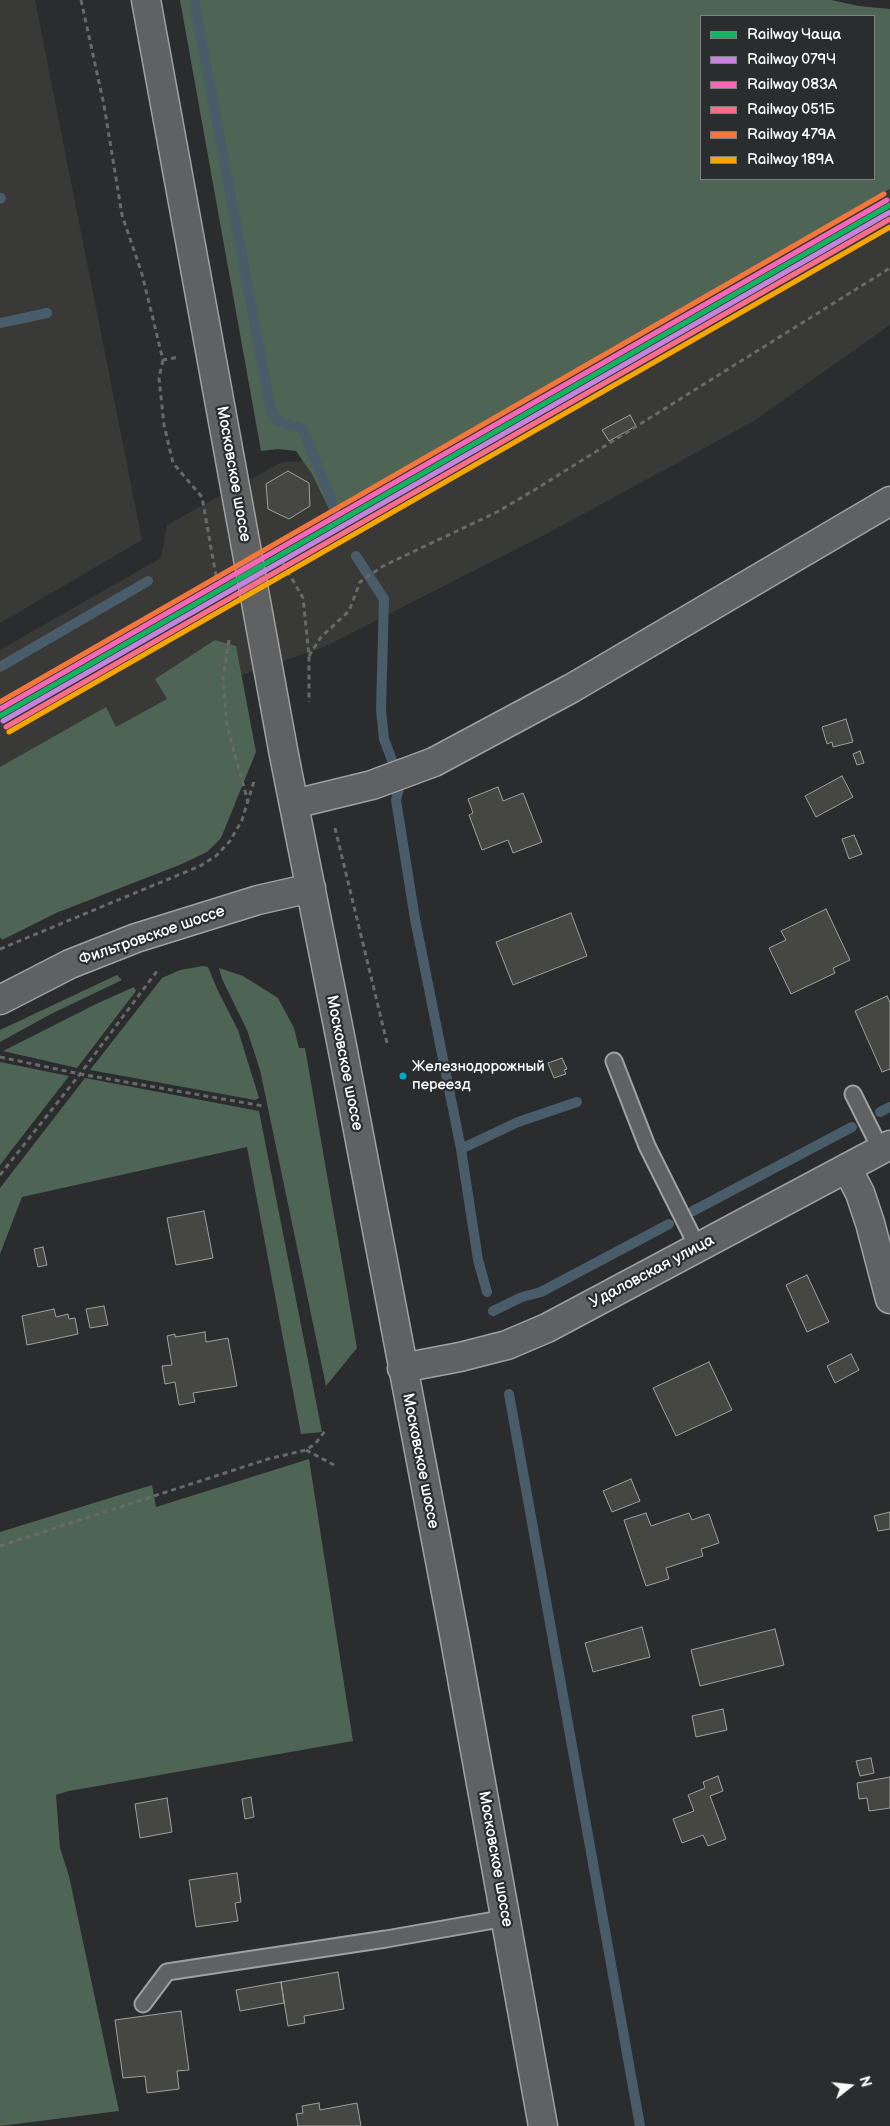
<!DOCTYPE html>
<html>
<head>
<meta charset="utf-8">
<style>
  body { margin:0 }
  #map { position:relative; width:890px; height:2126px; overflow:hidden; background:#2b2c2d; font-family:"Balsamiq Sans",sans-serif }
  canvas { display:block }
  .legend { position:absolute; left:700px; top:15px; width:175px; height:165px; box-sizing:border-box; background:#2a2d2e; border:1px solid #7f8182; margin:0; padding:6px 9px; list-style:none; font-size:15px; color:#fff }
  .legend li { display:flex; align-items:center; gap:10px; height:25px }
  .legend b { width:25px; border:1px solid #7f8182 }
  .north { position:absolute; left:825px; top:2061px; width:50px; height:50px; -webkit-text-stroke:4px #2a2d2e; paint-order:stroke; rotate:74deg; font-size:14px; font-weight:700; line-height:20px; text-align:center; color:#fff }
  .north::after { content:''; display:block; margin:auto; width:18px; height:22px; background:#fff; clip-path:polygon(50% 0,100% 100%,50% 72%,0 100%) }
</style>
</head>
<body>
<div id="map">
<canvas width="890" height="2126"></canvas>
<ul class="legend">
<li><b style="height:6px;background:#13b361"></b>Railway Чаща</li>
<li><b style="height:6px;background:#c483df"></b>Railway 079Ч</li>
<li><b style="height:6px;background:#fa66b7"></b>Railway 083А</li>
<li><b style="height:6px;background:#fb6d88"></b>Railway 051Б</li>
<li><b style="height:6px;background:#f5763a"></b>Railway 479А</li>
<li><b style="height:6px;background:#f7a600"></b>Railway 189А</li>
</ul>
<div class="north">N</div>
</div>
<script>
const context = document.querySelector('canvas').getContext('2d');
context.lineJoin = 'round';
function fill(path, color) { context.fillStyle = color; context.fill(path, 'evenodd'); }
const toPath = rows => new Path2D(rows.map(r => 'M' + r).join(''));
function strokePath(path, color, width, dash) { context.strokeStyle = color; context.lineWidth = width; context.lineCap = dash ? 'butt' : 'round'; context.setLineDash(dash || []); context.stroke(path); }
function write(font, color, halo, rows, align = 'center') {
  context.font = font + ' "Balsamiq Sans",sans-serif'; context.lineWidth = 4.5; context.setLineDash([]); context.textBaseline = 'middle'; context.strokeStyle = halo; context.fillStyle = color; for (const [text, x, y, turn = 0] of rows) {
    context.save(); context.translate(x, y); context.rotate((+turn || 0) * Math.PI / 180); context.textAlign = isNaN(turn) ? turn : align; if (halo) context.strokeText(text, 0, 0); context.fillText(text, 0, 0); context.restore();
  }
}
const built = toPath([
  [0,0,35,0,142,540,0,623],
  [890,143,890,325,754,421,552,531,324,647,201,689,0,818,0,650,161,558,167,525,282,462,330,461,874,179]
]);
const green = toPath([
  [180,0,831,0,859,6,890,9,890,189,330,511,312,474,296,451,278,449,261,451],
  [701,16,874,16,874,179,701,179],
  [215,640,236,646,256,752,221,838,207,852,182,864,56,913,2,940,0,937,0,767,106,707,116,727,167,699,155,679],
  [203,966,208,967,218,991,238,1030,259,1098,255,1100,90,1070,162,978,180,970],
  [219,968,243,976,278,998,294,1028,299,1048,305,1048,357,1348,326,1386,260,1070,247,1030,222,979],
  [117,975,122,980,51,1014,0,1042,0,1030],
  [134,987,136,991,77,1068,3,1051,96,1004],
  [0,1062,69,1076,0,1165],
  [85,1078,259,1111,322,1432,301,1434,247,1147,22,1197,0,1254,0,1188],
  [309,1459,353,1741,69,1791,56,1795,60,1848,69,1876,119,2111,0,2126,0,1532,152,1485,156,1507]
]);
const stream = toPath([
  [194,0,271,411,277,420,288,425,303,429,335,509],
  [0,199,1,198],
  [0,323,47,313],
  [356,556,384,599,381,710,384,739,393,763],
  [0,667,148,581],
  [399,788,396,800,415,919,461,1149,478,1260,487,1292],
  [880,1112,890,1107],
  [461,1149,518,1122,577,1102],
  [693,1211,852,1127],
  [493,1311,522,1297,541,1292,669,1224],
  [509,1394,640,2126]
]);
const building = toPath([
  [630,415,636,426,609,441,602,430,630,415],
  [288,471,309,483,310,506,289,519,268,509,266,484,288,471],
  [846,719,853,742,833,747,832,742,827,744,822,727,846,719],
  [860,751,864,763,857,765,853,754,860,751],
  [842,776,853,797,816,817,805,796,842,776],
  [498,787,503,801,523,793,542,842,513,853,508,840,482,850,469,815,473,813,468,799,498,787],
  [854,835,862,854,849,859,842,839,854,835],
  [826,909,850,960,833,968,835,973,791,994,769,948,786,940,781,931,826,909],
  [571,913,587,956,513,985,496,942,571,913],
  [887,996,890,1003,890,1069,882,1072,855,1011,887,996],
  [562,1058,567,1069,564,1070,566,1074,554,1078,548,1063,562,1058],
  [204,1211,213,1258,176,1265,167,1218,204,1211],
  [43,1247,47,1265,38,1267,34,1249,43,1247],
  [807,1275,829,1322,807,1332,786,1285,807,1275],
  [104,1306,108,1325,90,1328,86,1309,104,1306],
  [54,1309,56,1317,68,1314,69,1319,75,1318,78,1334,27,1345,22,1316,54,1309],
  [205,1332,206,1342,228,1338,237,1386,193,1393,195,1402,179,1405,175,1382,165,1384,162,1366,172,1365,167,1336,175,1334,175,1337,205,1332],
  [851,1354,859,1370,835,1383,827,1366,851,1354],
  [709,1362,732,1410,676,1436,653,1388,709,1362],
  [631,1479,640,1501,612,1512,603,1491,631,1479],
  [890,1512,890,1529,878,1531,874,1516,890,1512],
  [646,1513,651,1526,689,1513,692,1520,709,1514,719,1543,701,1549,703,1556,666,1568,669,1579,646,1586,624,1520,646,1513],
  [642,1627,650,1657,593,1672,585,1643,642,1627],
  [775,1629,784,1665,700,1686,691,1650,775,1629],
  [723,1709,727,1730,696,1737,692,1716,723,1709],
  [871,1758,874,1773,860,1776,856,1761,871,1758],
  [718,1776,723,1791,710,1796,726,1839,708,1846,703,1835,682,1843,673,1819,694,1811,688,1795,705,1788,703,1782,718,1776],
  [890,1777,890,1808,869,1811,867,1798,859,1799,857,1783,890,1777],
  [251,1797,254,1817,245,1819,242,1799,251,1797],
  [167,1798,172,1832,140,1838,135,1804,167,1798],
  [237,1873,241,1902,235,1903,238,1921,196,1927,189,1880,237,1873],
  [338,1972,344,2009,304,2016,305,2023,288,2026,281,1982,338,1972],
  [281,1982,284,2003,240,2011,236,1990,281,1982],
  [181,2011,189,2070,177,2071,179,2089,147,2093,145,2076,123,2078,115,2020,181,2011],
  [319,2103,320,2110,357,2103,361,2126,298,2126,296,2114,303,2113,302,2106,319,2103]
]);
const path = toPath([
  [81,0,104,105,122,215,142,274,163,360,179,357],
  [163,360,159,378,164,425,173,463,202,497,216,576,220,579],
  [283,563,303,598,309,656,309,702],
  [229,640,223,678,227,726,248,802],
  [309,656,321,637,349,611,360,582,383,566,497,512,536,489,890,268],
  [335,828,387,1043],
  [0,949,200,866,216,856,230,841,242,820,255,778],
  [0,1057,80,1074,263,1106],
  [0,1175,80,1074,157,971],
  [306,1450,334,1465],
  [0,1546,268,1459,306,1450,315,1444,326,1430]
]);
const lane = toPath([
  [614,1061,647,1146,698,1248],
  [853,1094,881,1150],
  [143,2004,167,1972,386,1939,506,1918]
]);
const street = toPath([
  [294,804,372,785,434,762,572,688,890,501],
  [847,1168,860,1193,870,1223,890,1299]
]);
const secondary = toPath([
  [146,0,284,755,342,1046,454,1634,543,2126],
  [0,1000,70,964,136,938,258,900,311,888],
  [402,1368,460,1357,507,1345,547,1328,890,1145]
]);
const rail1 = toPath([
  [0,716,890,205]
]);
const rail2 = toPath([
  [3,721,890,212]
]);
const rail3 = toPath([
  [0,709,887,200]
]);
const rail4 = toPath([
  [6,727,890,219]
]);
const rail5 = toPath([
  [0,702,884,194]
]);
const rail6 = toPath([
  [9,732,890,227]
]);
const markers = [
  [403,1076,4.5,"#00a9ce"]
];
const busNames = [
  ["Железнодорожный",412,1067],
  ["переезд",412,1085]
];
const streetNames = [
  ["Московское шоссе",233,474,80],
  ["Фильтровское шоссе",152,936,-19],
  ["Московское шоссе",344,1063,79],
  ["Удаловская улица",652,1272,-28],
  ["Московское шоссе",420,1461,79],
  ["Московское шоссе",495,1859,80]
];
fill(built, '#393a37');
fill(green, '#4e6454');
strokePath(stream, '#485d69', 10);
fill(building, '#464643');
strokePath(building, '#a0a0a0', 1);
strokePath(lane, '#a0a0a0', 19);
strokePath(street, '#a0a0a0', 31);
strokePath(secondary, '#a0a0a0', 31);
strokePath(path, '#686969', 3, [5, 4]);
strokePath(lane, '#606162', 15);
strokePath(street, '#606162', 28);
strokePath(secondary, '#606162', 28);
strokePath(rail1, '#13b361', 5);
strokePath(rail2, '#c483df', 5);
strokePath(rail3, '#fa66b7', 5);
strokePath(rail4, '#fb6d88', 5);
strokePath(rail5, '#f5763a', 5);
strokePath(rail6, '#f7a600', 5);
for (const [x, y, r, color] of markers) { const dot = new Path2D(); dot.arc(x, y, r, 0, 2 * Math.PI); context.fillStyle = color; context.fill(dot); strokePath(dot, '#2a2d2e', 2); }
write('15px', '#fff', '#2a2d2e', busNames, 'left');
write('16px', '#fff', '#2a2d2e', streetNames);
</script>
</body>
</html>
